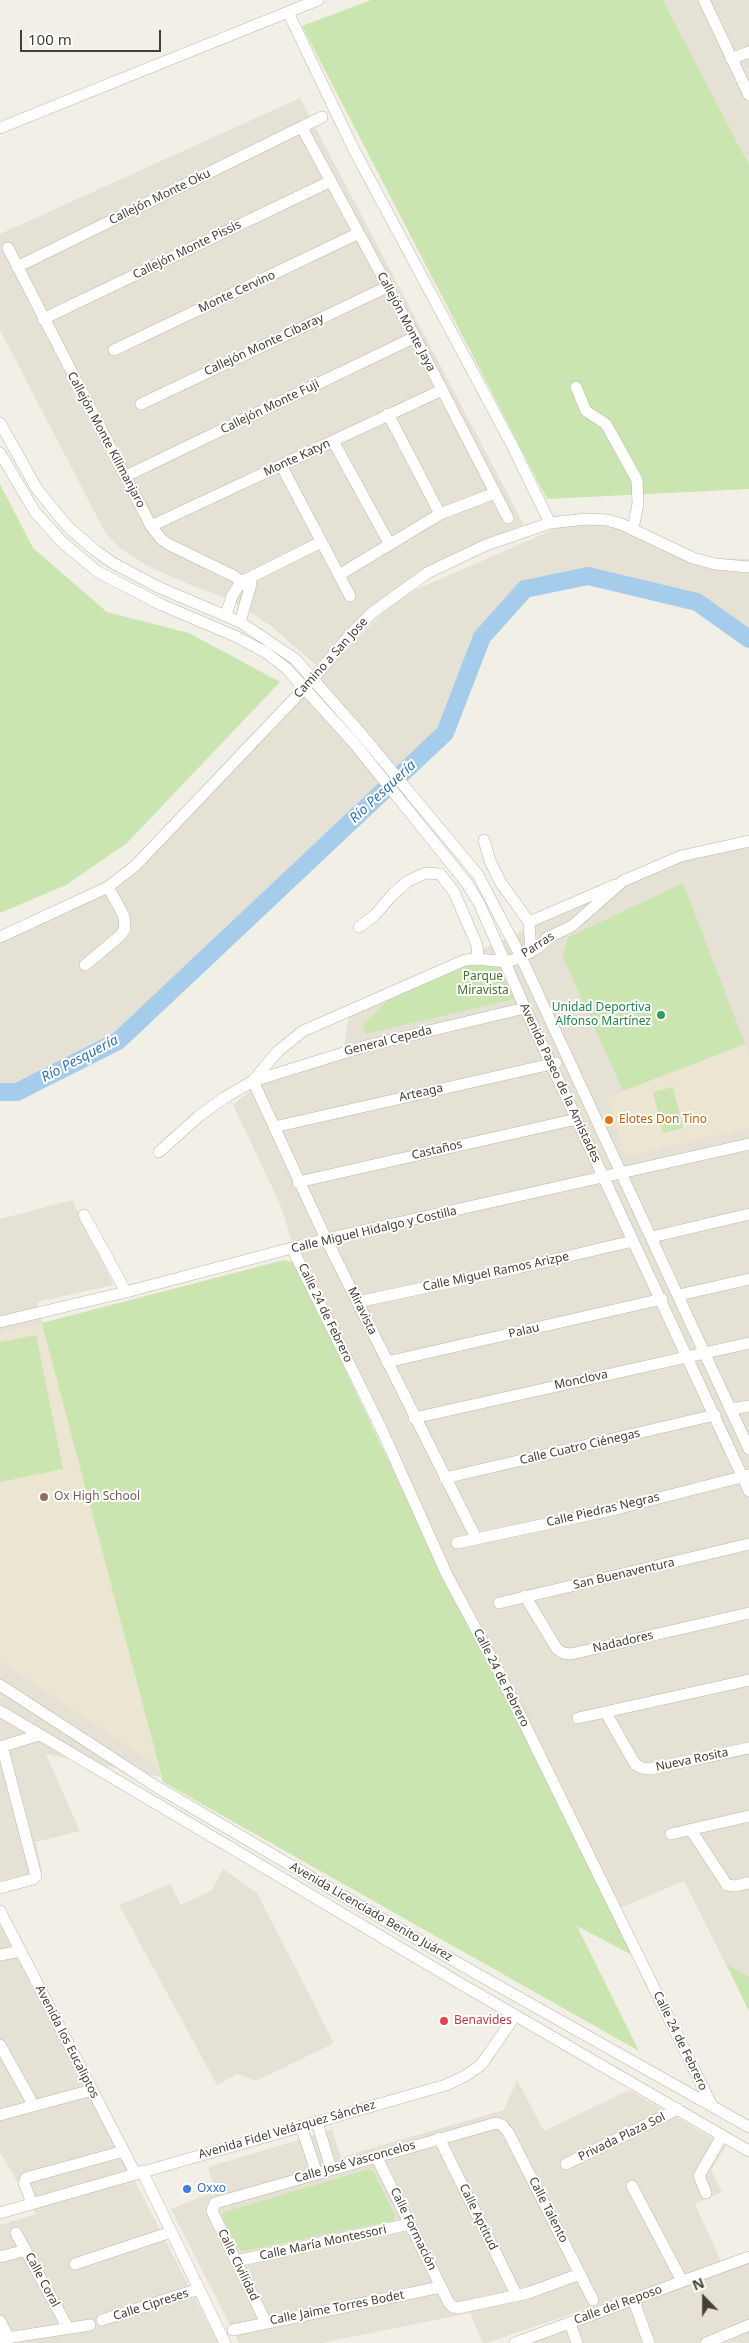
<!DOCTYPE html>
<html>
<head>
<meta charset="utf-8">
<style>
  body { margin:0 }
  #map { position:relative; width:749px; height:2343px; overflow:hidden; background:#f2efe7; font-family:"Noto Sans",sans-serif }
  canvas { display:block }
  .north { position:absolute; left:679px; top:2273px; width:50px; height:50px; -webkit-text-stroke:4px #fff; paint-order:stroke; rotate:338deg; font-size:14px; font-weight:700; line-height:20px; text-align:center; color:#454036 }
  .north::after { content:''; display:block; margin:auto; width:18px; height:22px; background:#454036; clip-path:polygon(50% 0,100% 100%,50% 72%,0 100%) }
  .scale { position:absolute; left:20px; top:30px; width:141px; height:22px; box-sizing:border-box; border:2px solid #454036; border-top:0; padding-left:6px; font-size:15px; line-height:18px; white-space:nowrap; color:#454036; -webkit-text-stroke:4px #fff; paint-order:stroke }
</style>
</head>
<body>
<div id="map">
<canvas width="749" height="2343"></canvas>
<div class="north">N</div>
<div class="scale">100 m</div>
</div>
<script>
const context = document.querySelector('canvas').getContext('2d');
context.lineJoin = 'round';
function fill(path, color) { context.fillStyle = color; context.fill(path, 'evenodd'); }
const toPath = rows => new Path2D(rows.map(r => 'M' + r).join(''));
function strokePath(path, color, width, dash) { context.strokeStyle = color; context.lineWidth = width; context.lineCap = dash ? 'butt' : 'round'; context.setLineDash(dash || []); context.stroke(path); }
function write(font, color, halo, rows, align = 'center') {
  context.font = font + ' "Noto Sans",sans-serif'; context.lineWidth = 4; context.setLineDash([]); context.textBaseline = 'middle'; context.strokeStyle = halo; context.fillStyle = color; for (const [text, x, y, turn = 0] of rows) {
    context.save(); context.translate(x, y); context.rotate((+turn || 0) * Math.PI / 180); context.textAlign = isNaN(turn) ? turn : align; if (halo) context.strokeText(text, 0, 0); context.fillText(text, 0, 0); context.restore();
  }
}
const residential = toPath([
  [663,0,749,0,749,165],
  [300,98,524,525,494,536,444,563,364,617,316,665,271,626,230,599,190,585,148,566,121,549,106,534,0,330,0,234],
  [587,515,695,558,749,559,749,639,697,602,588,576,525,589,482,637,445,733,372,803,118,1041,17,1092,0,1091,0,937,116,881,228,764,399,597],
  [749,847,749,1138,635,1170,749,1146,749,2011,684,1881,620,1908,467,1604,294,1248,280,1204,233,1105,261,1082,342,1058,350,1009,653,872,683,860],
  [72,1200,114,1285,37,1302,161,1777,46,1754,80,1831,36,1842,42,1871,0,1881,0,1219],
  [223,1869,257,1893,334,2043,256,2081,237,2074,217,2085,119,1905,170,1884,181,1905,212,1890],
  [0,1920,139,2189,218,2343,0,2343,0,2225,36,2214,0,2152],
  [517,2080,544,2131,629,2090,726,2146,711,2170,722,2192,695,2204,721,2261,681,2277,486,2343,483,2343,470,2313,321,2343,239,2343,171,2209,215,2191,208,2167,332,2130,341,2157,504,2110],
  [749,2263,749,2343,510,2343]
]);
const education = toPath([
  [745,1044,749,1055,749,1128,631,1155,624,1153,608,1097],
  [42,1323,158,1767,0,1661,0,1333]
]);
const green = toPath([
  [371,0,663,0,749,165,749,489,547,499,302,26],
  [0,484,33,548,107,612,189,633,280,682,127,843,66,885,0,913],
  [683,883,745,1044,623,1091,562,955,569,937],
  [495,957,514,999,366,1034,363,1025,391,997,434,977],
  [673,1087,683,1128,663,1133,653,1092],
  [284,1260,294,1262,440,1569,496,1673,636,1957,577,1926,639,2051,163,1782,42,1323],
  [36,1335,63,1469,0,1482,0,1342],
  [727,1965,749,1977,749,2011],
  [369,2169,373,2171,395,2215,392,2221,243,2251,237,2247,222,2216,224,2212]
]);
const river = toPath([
  [0,1092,17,1092,118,1041,445,733,482,637,525,589,588,576,697,602,749,639]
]);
const minor = toPath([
  [704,0,749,95],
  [288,12,353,148,512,445,550,523],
  [731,59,749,52],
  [0,128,318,0],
  [302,128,415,337,508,518],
  [8,248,151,526,161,539,170,545,234,576,250,589],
  [17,267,322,117],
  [43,319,331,181],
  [114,350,359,233],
  [576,387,586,411,606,424,637,480,638,504,633,529],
  [141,404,387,287],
  [388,414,440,514],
  [0,423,37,489,68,527,96,551,113,563,158,587,240,622,295,659,362,735,478,875,521,957,749,1449],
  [333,441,389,543],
  [0,453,35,512,63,543,98,572,162,605,235,636,265,652,286,668,354,743,466,882,479,903,525,1008,749,1491],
  [281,465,350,596],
  [126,476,415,337],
  [151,526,442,390],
  [339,575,440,514,495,493],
  [226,615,232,596,241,582,321,542],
  [240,622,251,584],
  [484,840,490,861,501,883,529,922,531,952],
  [529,922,615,885],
  [359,927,375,915,392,895,408,881,426,873,440,874,454,892,477,945,478,959],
  [0,937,108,887,135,866,313,679,348,637,372,613,427,573,486,545,550,523,586,519,607,520,621,524,693,558,715,564,749,567],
  [85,965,120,936,125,929,124,916,108,887],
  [274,1127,556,1063],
  [159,1152,199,1116,224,1098,253,1081,277,1052,303,1031,465,960,478,959,506,962,521,957,539,947,547,938,572,926,623,881,681,856,749,841],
  [298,1182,577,1119],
  [84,1215,126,1292],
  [652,1237,749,1214],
  [292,1248,380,1426,447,1575,499,1672,712,2106],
  [679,1295,749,1279],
  [357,1302,518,1268,633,1241],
  [0,1322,126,1292,326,1239,749,1144],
  [387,1362,662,1299],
  [730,1409,749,1406],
  [414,1418,749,1343],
  [445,1478,715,1415],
  [476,1538,326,1239,253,1081,366,1046,525,1008],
  [457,1543,616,1509,749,1475],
  [525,1596,557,1649,563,1653,571,1654,749,1613],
  [499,1603,749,1544],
  [0,1685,157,1787,463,1966,749,2127],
  [0,1711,456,1981,749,2151],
  [606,1713,635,1764,642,1768,650,1769,749,1748],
  [578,1718,749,1680],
  [0,1747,39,1735],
  [691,1830,727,1885,735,1886,749,1883],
  [671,1834,749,1816],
  [0,1888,33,1879,36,1876,2,1746],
  [0,1911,135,2173],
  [0,1955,20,1951],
  [0,2045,34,2106],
  [0,2115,92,2090],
  [317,2122,331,2169],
  [301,2126,317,2174],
  [439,2138,517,2296],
  [376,2156,449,2303,453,2307,458,2308,528,2293,580,2274],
  [566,2164,678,2109],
  [142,2171,225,2343],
  [632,2186,682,2281],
  [706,2193,699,2176,722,2136],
  [32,2203,24,2183,26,2178,124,2151],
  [0,2213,446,2085,465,2076,481,2065,515,2016],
  [16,2233,68,2328],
  [0,2257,26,2250],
  [236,2261,410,2224],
  [75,2264,171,2232],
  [633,2299,649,2343],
  [102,2320,199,2289],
  [0,2321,9,2338],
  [266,2323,212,2211,215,2203,496,2123,502,2125,508,2132,593,2300],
  [570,2323,577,2343],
  [233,2330,441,2287],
  [0,2339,90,2325],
  [515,2343,749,2257],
  [706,2343,749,2325]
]);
const markers = [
  [661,1015,5,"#2e9e5b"],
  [609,1120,5,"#e8710a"],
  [44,1497,5,"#8d6e63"],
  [444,2021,5,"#e0444e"],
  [187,2189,5,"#3f7fe0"]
];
const streetNames = [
  ["Callejón Monte Oku",160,197,-26],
  ["Callejón Monte Pissis",187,250,-26],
  ["Monte Cervino",237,292,-25],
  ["Callejón Monte Jaya",406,322,62],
  ["Callejón Monte Cibaray",264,345,-25],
  ["Callejón Monte Fuji",270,407,-26],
  ["Callejón Monte Kilimanjaro",106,440,62],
  ["Monte Katyn",297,458,-25],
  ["Camino a San Jose",331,658,-48],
  ["Parras",538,945,-32],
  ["General Cepeda",388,1041,-14],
  ["Avenida Paseo de la Amistades",560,1083,65],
  ["Arteaga",421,1093,-13],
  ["Castaños",437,1150,-13],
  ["Calle Miguel Hidalgo y Costilla",374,1230,-13],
  ["Calle Miguel Ramos Arizpe",496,1272,-12],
  ["Miravista",362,1311,64],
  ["Calle 24 de Febrero",325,1313,64],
  ["Palau",524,1331,-13],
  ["Monclova",581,1380,-12],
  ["Calle Cuatro Ciénegas",580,1447,-13],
  ["Calle Piedras Negras",603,1510,-13],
  ["San Buenaventura",624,1574,-13],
  ["Nadadores",623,1642,-13],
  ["Calle 24 de Febrero",501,1678,63],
  ["Nueva Rosita",692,1760,-12],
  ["Avenida Licenciado Benito Juárez",371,1912,30],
  ["Calle 24 de Febrero",680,2041,64],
  ["Avenida los Eucaliptos",67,2042,63],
  ["Avenida Fidel Velázquez Sánchez",287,2130,-16],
  ["Privada Plaza Sol",622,2137,-26],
  ["Calle José Vasconcelos",355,2162,-16],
  ["Calle Talento",548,2210,63],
  ["Calle Aptitud",478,2217,64],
  ["Calle Formación",413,2229,64],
  ["Calle María Montessori",323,2243,-12],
  ["Calle Civilidad",238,2265,64],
  ["Calle Coral",42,2280,62],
  ["Calle Cipreses",151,2305,-18],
  ["Calle del Reposo",618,2305,-20],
  ["Calle Jaime Torres Bodet",337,2308,-11]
];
const parkNames = [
  ["Parque",483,977],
  ["Miravista",483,991]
];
const leisureNames = [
  ["Unidad Deportiva",651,1008],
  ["Alfonso Martínez",651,1022]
];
const foodNames = [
  ["Elotes Don Tino",619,1120]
];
const educationNames = [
  ["Ox High School",54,1497]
];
const healthNames = [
  ["Benavides",454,2021]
];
const shopNames = [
  ["Oxxo",197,2189]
];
const waterNames = [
  ["Río Pesquería",383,792,-43],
  ["Río Pesquería",80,1059,-28]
];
fill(residential, '#e6e1d5');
fill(education, '#ebe5d1');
fill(green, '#cbe5b1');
strokePath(river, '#a6ccec', 18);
strokePath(minor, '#bdb7aa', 12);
strokePath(minor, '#fff', 11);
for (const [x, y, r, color] of markers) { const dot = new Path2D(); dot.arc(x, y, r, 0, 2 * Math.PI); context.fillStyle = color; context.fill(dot); strokePath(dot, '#fff', 2); }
write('12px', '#454036', '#fff', streetNames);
write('12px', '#44742c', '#fff', parkNames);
write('12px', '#27864d', '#fff', leisureNames, 'right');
write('12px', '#c56008', '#fff', foodNames, 'left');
write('12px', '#785e54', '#fff', educationNames, 'left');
write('12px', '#be3a42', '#fff', healthNames, 'left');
write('12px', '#366cbe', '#fff', shopNames, 'left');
write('italic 14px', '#3574ab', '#fff', waterNames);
</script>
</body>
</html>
